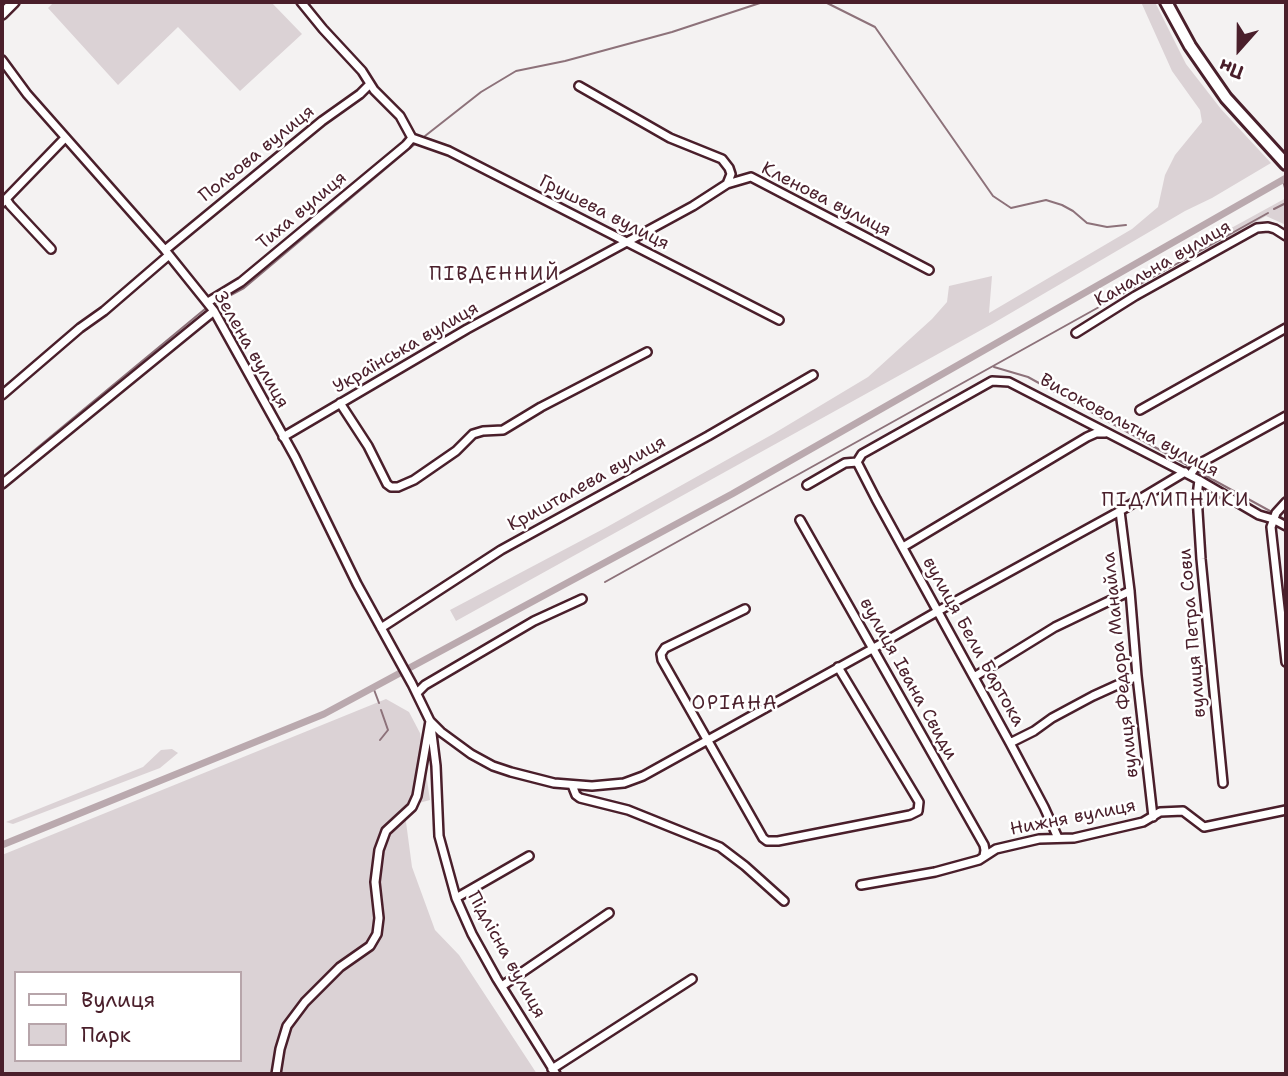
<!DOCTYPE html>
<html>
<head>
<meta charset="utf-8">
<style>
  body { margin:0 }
  #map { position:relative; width:1288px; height:1076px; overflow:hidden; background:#f4f2f2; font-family:"Shantell Sans",sans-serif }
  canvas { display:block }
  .frame { position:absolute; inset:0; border:4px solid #4a1f2b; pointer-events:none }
  .legend { position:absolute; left:14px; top:971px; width:228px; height:91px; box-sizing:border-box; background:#fff; border:2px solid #b7a5aa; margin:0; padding:9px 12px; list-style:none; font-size:21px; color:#4a1f2b }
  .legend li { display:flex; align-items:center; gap:14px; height:35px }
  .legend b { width:35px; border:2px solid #b7a5aa }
  .north { position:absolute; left:1204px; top:14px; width:70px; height:70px; -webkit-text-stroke:5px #fff; paint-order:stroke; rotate:201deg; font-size:19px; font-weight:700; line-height:28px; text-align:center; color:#4a1f2b }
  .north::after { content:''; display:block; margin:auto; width:24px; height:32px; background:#4a1f2b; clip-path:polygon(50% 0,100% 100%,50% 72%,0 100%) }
</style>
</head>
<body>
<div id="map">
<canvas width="1288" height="1076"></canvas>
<div class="frame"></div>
<ul class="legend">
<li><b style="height:9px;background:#fff"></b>Вулиця</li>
<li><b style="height:19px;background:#dbd2d5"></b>Парк</li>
</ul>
<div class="north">Пн</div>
</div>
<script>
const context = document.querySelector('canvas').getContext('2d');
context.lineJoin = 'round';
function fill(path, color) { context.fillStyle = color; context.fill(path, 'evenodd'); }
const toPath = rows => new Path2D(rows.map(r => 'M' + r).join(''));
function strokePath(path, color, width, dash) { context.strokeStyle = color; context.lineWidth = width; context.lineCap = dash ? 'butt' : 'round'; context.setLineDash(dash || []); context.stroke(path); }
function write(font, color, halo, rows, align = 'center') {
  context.font = font + ' "Shantell Sans",sans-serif'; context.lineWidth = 5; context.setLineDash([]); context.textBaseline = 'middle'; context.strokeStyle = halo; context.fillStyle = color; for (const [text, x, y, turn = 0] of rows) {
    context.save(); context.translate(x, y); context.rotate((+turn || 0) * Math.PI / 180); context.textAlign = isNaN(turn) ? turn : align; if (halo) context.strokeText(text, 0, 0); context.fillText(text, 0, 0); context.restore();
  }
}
const green = toPath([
  [54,2,271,2,302,34,240,91,178,27,118,85,48,8],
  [1141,2,1155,2,1186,64,1221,109,1271,163,1212,198,1185,211,992,324,456,621,450,610,607,527,773,434,868,377,932,319,947,302,949,286,992,276,989,313,1132,229,1158,207,1165,175,1175,155,1202,122,1200,110,1172,71],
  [1286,198,1286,225,1266,216,1212,248,1191,255,1193,249],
  [386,699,409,712,420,733,430,800,404,807,412,867,435,930,459,955,537,1074,2,1074,2,855],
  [16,973,240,973,240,1060,16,1060],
  [172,749,178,753,160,768,13,824,6,822,143,767,161,750]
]);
const stream = toPath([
  [825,2,875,27,993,196,1011,208,1046,200,1062,205,1073,211,1087,223,1107,227,1126,225],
  [425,136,481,92,516,71,565,61,672,32,763,2],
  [1283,180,1286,192],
  [1274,209,1286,203],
  [216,303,244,288,415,144],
  [994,367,1028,377,1189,466],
  [31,453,205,309],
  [1199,472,1270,511],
  [1281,517,1286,520],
  [605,582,1268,213],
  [373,687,379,703],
  [380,740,388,730,381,710]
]);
const canal = toPath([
  [2,845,324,714,732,494,1286,178]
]);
const minor = toPath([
  [301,2,323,29,362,71,374,90,400,116,412,138],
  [2,60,27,94,165,250,214,311,295,457,357,584,412,684,430,721,441,732,471,754,493,766,511,772,554,783,592,786,624,783,643,776,872,649,938,611,1120,511,1185,472],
  [579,86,670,138,722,159,729,168,731,174,727,184,751,177,929,270],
  [412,138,449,151,779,320],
  [6,199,10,205,51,249],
  [2,203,65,138],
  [165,250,322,121,360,94,370,84],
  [208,302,241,282,406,145,412,138],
  [1076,333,1135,296,1257,228,1268,227,1275,229,1286,236],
  [2,395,80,328,104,311,169,255],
  [340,403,368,446,387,484,391,487,398,487,414,480,456,451,473,434,483,431,503,430,541,407,647,352],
  [1140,410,1286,328],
  [283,437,467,329,693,206,727,184],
  [857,462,876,499,1010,743,1044,807,1058,838],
  [1190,475,1197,465,1286,416],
  [1199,480,1197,496,1201,559,1223,783],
  [2,484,214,311],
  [807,485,845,463,857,462,862,454,992,381,1009,382,1199,480,1259,515,1273,519,1286,526],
  [1286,502,1276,513,1271,527,1286,662],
  [1120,511,1130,591,1137,676,1153,817],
  [800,520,984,845,985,850,984,856],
  [903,547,1087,437,1096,433,1105,433],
  [745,609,665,648,661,654,662,660,763,838,767,841,778,841,910,815,918,811,919,802,838,667],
  [381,628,501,550,708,436,813,375],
  [974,677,1055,627,1130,591],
  [417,693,425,685,534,621,582,599],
  [431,726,436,766,439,836,456,898,472,934,497,979,556,1074],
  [1010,743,1034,731,1052,718,1093,696,1137,676],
  [572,785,576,795,580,798,628,810,720,847,745,866,784,901],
  [861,885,935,872,979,860,996,849,1039,839,1074,838,1143,822,1160,812,1183,811,1204,827,1286,810],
  [456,898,529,856],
  [502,986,609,913],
  [552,1069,692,979],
  [276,1074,280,1049,287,1026,305,1002,340,967,370,946,377,934,379,918,375,882,379,850,386,831,412,807,417,796,430,721]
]);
const major = toPath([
  [2,14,14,2]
]);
const highway = toPath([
  [1166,2,1190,46,1226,98,1286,164]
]);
const streetNames = [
  ["Польова вулиця",257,154,-39],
  ["Кленова вулиця",826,200,27],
  ["Тиха вулиця",302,211,-40],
  ["Грушева вулиця",604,213,27],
  ["Канальна вулиця",1163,264,-30],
  ["Українська вулиця",406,348,-30],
  ["Зелена вулиця",251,350,60],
  ["Високовольтна вулиця",1129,426,28],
  ["Кришталева вулиця",587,484,-29],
  ["вулиця Петра Сови",1193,633,-95],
  ["вулиця Бели Бартока",973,642,61],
  ["вулиця Федора Манайла",1121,665,-96],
  ["вулиця Івана Свиди",908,679,61],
  ["Нижня вулиця",1073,818,-11],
  ["Підлісна вулиця",506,955,61]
];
const neighbourhoodNames = [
  ["ПІВДЕННИЙ",495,275],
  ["ПІДЛИПНИКИ",1176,501],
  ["ОРІАНА",735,704]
];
fill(green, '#dbd2d5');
strokePath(stream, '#8d727a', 2);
strokePath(canal, '#baa9ae', 7);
strokePath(minor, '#4a1f2b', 12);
strokePath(major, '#4a1f2b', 14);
strokePath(highway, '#4a1f2b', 16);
strokePath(minor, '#fff', 7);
strokePath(major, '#fff', 9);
strokePath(highway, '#fff', 10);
write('18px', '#4a1f2b', '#fff', streetNames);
context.letterSpacing = '2px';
write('19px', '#4a1f2b', '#fff', neighbourhoodNames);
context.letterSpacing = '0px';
</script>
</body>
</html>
